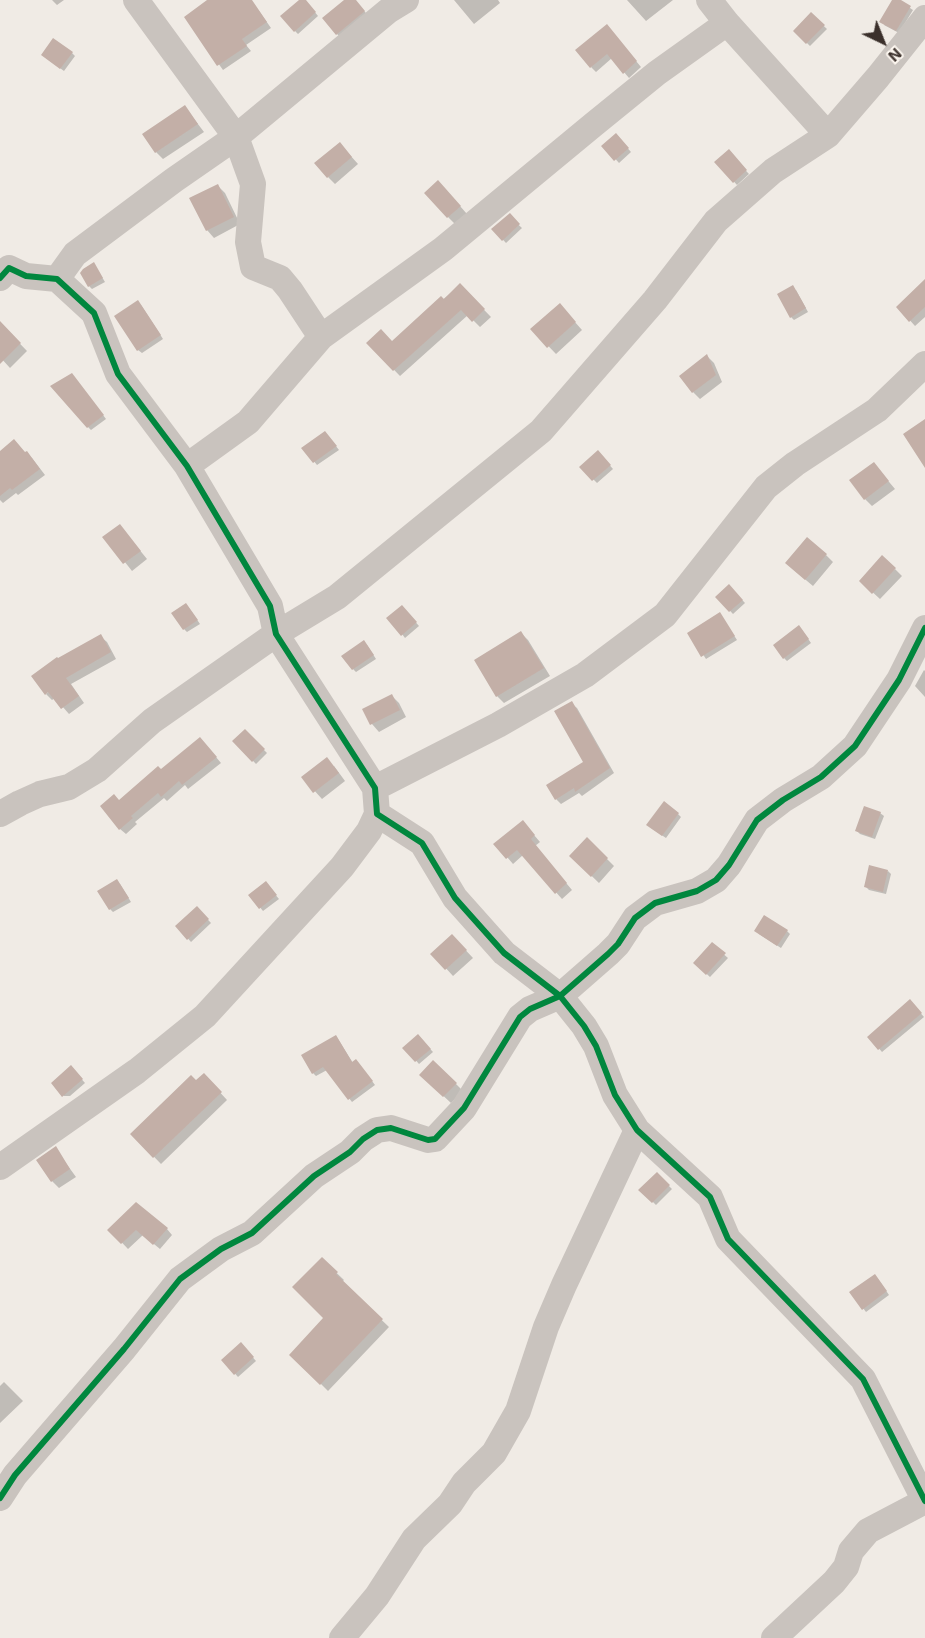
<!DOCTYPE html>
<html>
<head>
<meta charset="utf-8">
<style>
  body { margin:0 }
  #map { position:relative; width:925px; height:1638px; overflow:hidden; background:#f0ebe5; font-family:"Exo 2",sans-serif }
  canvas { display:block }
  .north { position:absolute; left:853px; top:12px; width:60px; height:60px; -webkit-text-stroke:4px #fbf5ee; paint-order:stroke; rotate:137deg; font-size:16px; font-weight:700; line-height:24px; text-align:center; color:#3b302b }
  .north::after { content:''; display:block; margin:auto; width:21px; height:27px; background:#3b302b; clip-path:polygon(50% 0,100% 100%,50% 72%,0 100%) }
</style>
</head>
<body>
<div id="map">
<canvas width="925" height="1638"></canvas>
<div class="north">N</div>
</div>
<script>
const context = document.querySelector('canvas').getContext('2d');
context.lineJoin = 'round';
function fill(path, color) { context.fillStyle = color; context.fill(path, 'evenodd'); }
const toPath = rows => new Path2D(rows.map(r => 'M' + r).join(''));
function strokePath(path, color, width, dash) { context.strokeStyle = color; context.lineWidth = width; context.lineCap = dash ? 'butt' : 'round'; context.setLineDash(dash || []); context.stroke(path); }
const shadow = toPath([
  [52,0,64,0,57,5],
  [210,0,243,0,259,11,271,28,246,45,251,51,223,70,186,18],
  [301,0,305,0,318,16,298,34,295,31],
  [346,0,355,0,371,19,344,41,337,34],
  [454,0,498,0,500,3,474,24],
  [627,0,673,0,646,21],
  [894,0,898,0,913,10,899,33,884,25],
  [811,14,827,29,810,46,795,31],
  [612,32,641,67,629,78,612,58,596,72,591,67],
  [72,53,75,56,64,71,46,58],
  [185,107,204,132,163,159,156,152],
  [616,135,631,152,619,163,604,146],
  [340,144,358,164,335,184,328,177],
  [728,152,749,174,737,185,716,162],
  [218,186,225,193,240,224,214,238,207,230],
  [445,189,467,214,455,224,448,217],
  [509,216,522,228,506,243,493,229],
  [94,264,105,282,92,289,89,286],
  [925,281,925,317,915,326,898,307],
  [460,285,491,317,480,327,468,315,400,376,368,343,392,343],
  [796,290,808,312,794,320,791,317],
  [141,305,163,339,142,353,138,350],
  [566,312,582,330,556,354,532,329],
  [0,323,27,351,10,368,0,357],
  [707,356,714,363,722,382,700,399,693,392],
  [75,378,106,419,91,430,88,427],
  [328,436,339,450,317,465,303,448],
  [0,452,25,454,32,458,45,475,18,495,16,493,3,503,0,500],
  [598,452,613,469,597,483,581,467],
  [874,464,895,489,872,506,865,499],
  [120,526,147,559,132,571,105,537],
  [826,555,833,562,813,586,794,570],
  [895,569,902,576,880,599,868,588],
  [729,586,745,603,733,614,717,597],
  [189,608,200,624,187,632,184,629],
  [405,610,419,626,405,638,402,634],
  [720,614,737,640,706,659,689,633],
  [802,630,811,643,787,661,784,658],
  [521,633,528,640,550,676,504,703,497,696],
  [100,636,107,642,116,659,71,684,84,703,69,714,55,698,52,700,46,694],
  [367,645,376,659,356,672,353,669],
  [924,670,925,671,925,697,915,686],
  [392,696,399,703,406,717,379,732,372,724,364,710],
  [571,703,577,708,614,773,582,796,579,793,561,804,556,799,585,763],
  [245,731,267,753,256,764,234,741],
  [205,744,221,763,188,789,185,785,167,801,164,798,135,822,137,824,126,834,120,829,119,802,161,771],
  [334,766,345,781,322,799,303,778],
  [880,813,884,816,875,839,860,834,857,831],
  [678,814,681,817,666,838,651,828],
  [528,828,540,842,535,846,572,890,562,899,523,855,513,864,496,844],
  [587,839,614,866,599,883,571,856],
  [888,871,891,874,886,894,869,890,866,887],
  [120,884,131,902,113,912,110,909],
  [268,886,279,899,263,911,250,895],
  [197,908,211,923,191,942,177,926],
  [787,931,790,934,781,948,759,934],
  [459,943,473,958,453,976,433,954],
  [712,944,728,958,710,977,695,963],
  [910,1001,924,1017,882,1052,869,1037],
  [336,1036,353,1063,359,1064,375,1085,352,1102,327,1070,316,1076,313,1073],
  [418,1036,433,1052,419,1064,405,1048],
  [434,1062,463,1091,451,1103,421,1075],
  [71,1067,85,1083,70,1096,64,1096,53,1083],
  [204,1075,227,1100,161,1164,132,1134],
  [55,1148,76,1177,59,1188,52,1181],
  [657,1174,672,1189,656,1205,641,1190],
  [167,1229,172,1235,160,1249,143,1235,128,1249,110,1230],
  [322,1259,344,1280,342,1282,389,1327,328,1391,291,1354,325,1318],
  [878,1279,889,1295,866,1312,851,1292],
  [241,1344,256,1361,238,1377,223,1360],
  [4,1382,23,1401,0,1423,0,1386]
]);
const building = toPath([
  [207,0,252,0,267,22,242,39,247,46,217,66,184,17],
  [299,0,306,0,316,12,294,32,280,16],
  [344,0,356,0,365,11,336,35,322,18],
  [892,0,901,0,911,6,896,31,879,22],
  [811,12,825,25,806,44,793,31],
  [607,24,637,61,623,74,607,54,590,68,575,50],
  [53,38,73,52,60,69,41,55],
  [185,105,198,124,155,153,142,134],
  [616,133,629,148,614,161,601,146],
  [340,142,352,157,327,178,314,163],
  [729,149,747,170,733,183,714,162],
  [438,180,461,206,447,218,424,193],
  [218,184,234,217,206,231,189,198],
  [510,213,520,224,502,241,491,229],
  [94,262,103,278,88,287,80,273,83,269],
  [925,279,925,307,909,322,896,307],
  [460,283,485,309,472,322,461,310,393,371,366,343,381,329,392,341,441,296,444,299],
  [793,285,806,308,790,318,777,294],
  [138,300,161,335,137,351,114,316],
  [560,303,576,322,547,348,530,329],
  [0,321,21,343,0,364],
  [707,354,716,375,692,393,679,376],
  [72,373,104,415,87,428,50,386],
  [925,419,925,468,903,434],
  [325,431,337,446,313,463,301,448],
  [14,439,25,452,27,451,40,469,12,490,10,488,0,496,0,451],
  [598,450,611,465,592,481,579,467],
  [874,462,889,481,864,500,849,480],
  [120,524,141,551,123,564,102,537],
  [807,537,827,554,805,580,785,563],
  [882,555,896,568,872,594,859,581],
  [729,584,743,600,729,612,715,597],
  [186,603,198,620,183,630,171,613],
  [402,605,417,622,401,636,386,618],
  [720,612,735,636,701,657,687,633],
  [799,625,809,639,783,659,773,645],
  [521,631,544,668,496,697,474,660],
  [101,634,111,652,66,678,79,696,61,709,48,692,45,695,31,676,57,657,58,658],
  [364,640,374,655,352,670,341,656],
  [392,694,400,710,370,725,362,709],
  [572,701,610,768,575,792,574,788,555,800,546,785,583,762,554,711],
  [245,729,265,749,252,762,232,741],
  [200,737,217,757,182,785,179,781,161,797,158,793,131,816,133,818,119,830,100,806,114,794,119,800,158,766,161,769],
  [327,757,339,773,313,793,301,777],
  [664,801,679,813,662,836,646,825],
  [864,806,881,812,872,837,855,831],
  [523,820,535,835,531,839,567,883,555,894,517,850,506,859,493,844],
  [587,837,608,858,591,877,569,856],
  [869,865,888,870,883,892,864,887],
  [117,879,129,898,109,910,97,891],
  [266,881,277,895,259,909,248,895],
  [197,906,209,919,187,940,175,926],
  [764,915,788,930,777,946,754,931],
  [452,934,467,950,445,970,430,954],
  [712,942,726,953,706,975,693,963],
  [910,999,922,1013,878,1050,867,1037],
  [418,1034,431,1049,415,1062,402,1048],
  [336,1035,352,1062,356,1059,373,1081,348,1100,323,1067,312,1074,301,1055],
  [433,1060,457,1083,443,1097,419,1075],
  [71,1065,83,1079,62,1097,51,1083],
  [204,1073,222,1092,153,1158,130,1134,191,1075,196,1080],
  [56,1146,70,1169,51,1182,36,1160],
  [657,1172,670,1185,652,1203,638,1190],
  [136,1202,168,1228,153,1245,136,1230,121,1244,107,1230],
  [322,1257,338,1272,336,1274,383,1319,320,1385,289,1355,323,1318,292,1287],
  [875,1274,887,1291,862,1310,849,1292],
  [241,1342,254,1357,234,1375,221,1360]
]);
const minor = toPath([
  [136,0,236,137,253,184,248,242,253,267,280,278,290,290,321,337],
  [709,0,727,23,828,135],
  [0,278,9,268,26,276,57,279,94,313,118,374,187,466,270,606,276,634,375,788,377,814,422,843,455,898,504,953,560,996,584,1026,596,1046,615,1095,637,1130,710,1197,728,1239,863,1379,925,1501],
  [57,279,75,254,174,180,236,137,388,11,406,0],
  [187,466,248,422,321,337,443,249,593,125,657,73,727,23],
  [375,788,498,725,585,675,665,615,766,487,795,464,877,410,925,364],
  [0,814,20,803,40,794,69,787,97,770,152,721,276,634,337,597,541,431,655,300,716,221,773,171,828,135,878,77,925,18],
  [0,1167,137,1071,205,1016,342,867,369,831,377,814],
  [0,1498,15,1475,124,1349,180,1279,221,1249,252,1233,314,1176,350,1152,363,1139,377,1130,391,1128,428,1140,435,1139,464,1108,520,1017,530,1009,560,996,608,954,618,944,635,918,655,903,697,891,716,880,729,865,757,820,783,800,821,777,855,746,899,680,925,628],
  [342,1638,377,1596,414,1539,450,1504,464,1483,494,1453,518,1411,546,1327,564,1285,637,1130],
  [774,1638,834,1582,846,1567,851,1551,868,1531,925,1501]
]);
const cycleway = toPath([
  [0,278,9,268,26,276,57,279,94,313,118,374,187,466,270,606,276,634,375,788,377,814,422,843,455,898,504,953,560,996,584,1026,596,1046,615,1095,637,1130,710,1197,728,1239,863,1379,925,1501],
  [0,1498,15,1475,124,1349,180,1279,221,1249,252,1233,314,1176,350,1152,363,1139,377,1130,391,1128,428,1140,435,1139,464,1108,520,1017,530,1009,560,996,608,954,618,944,635,918,655,903,697,891,716,880,729,865,757,820,783,800,821,777,855,746,899,680,925,628]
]);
fill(shadow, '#0003');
fill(building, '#c3afa7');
strokePath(minor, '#c9c3be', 26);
strokePath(cycleway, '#00873e', 6);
</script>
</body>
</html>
